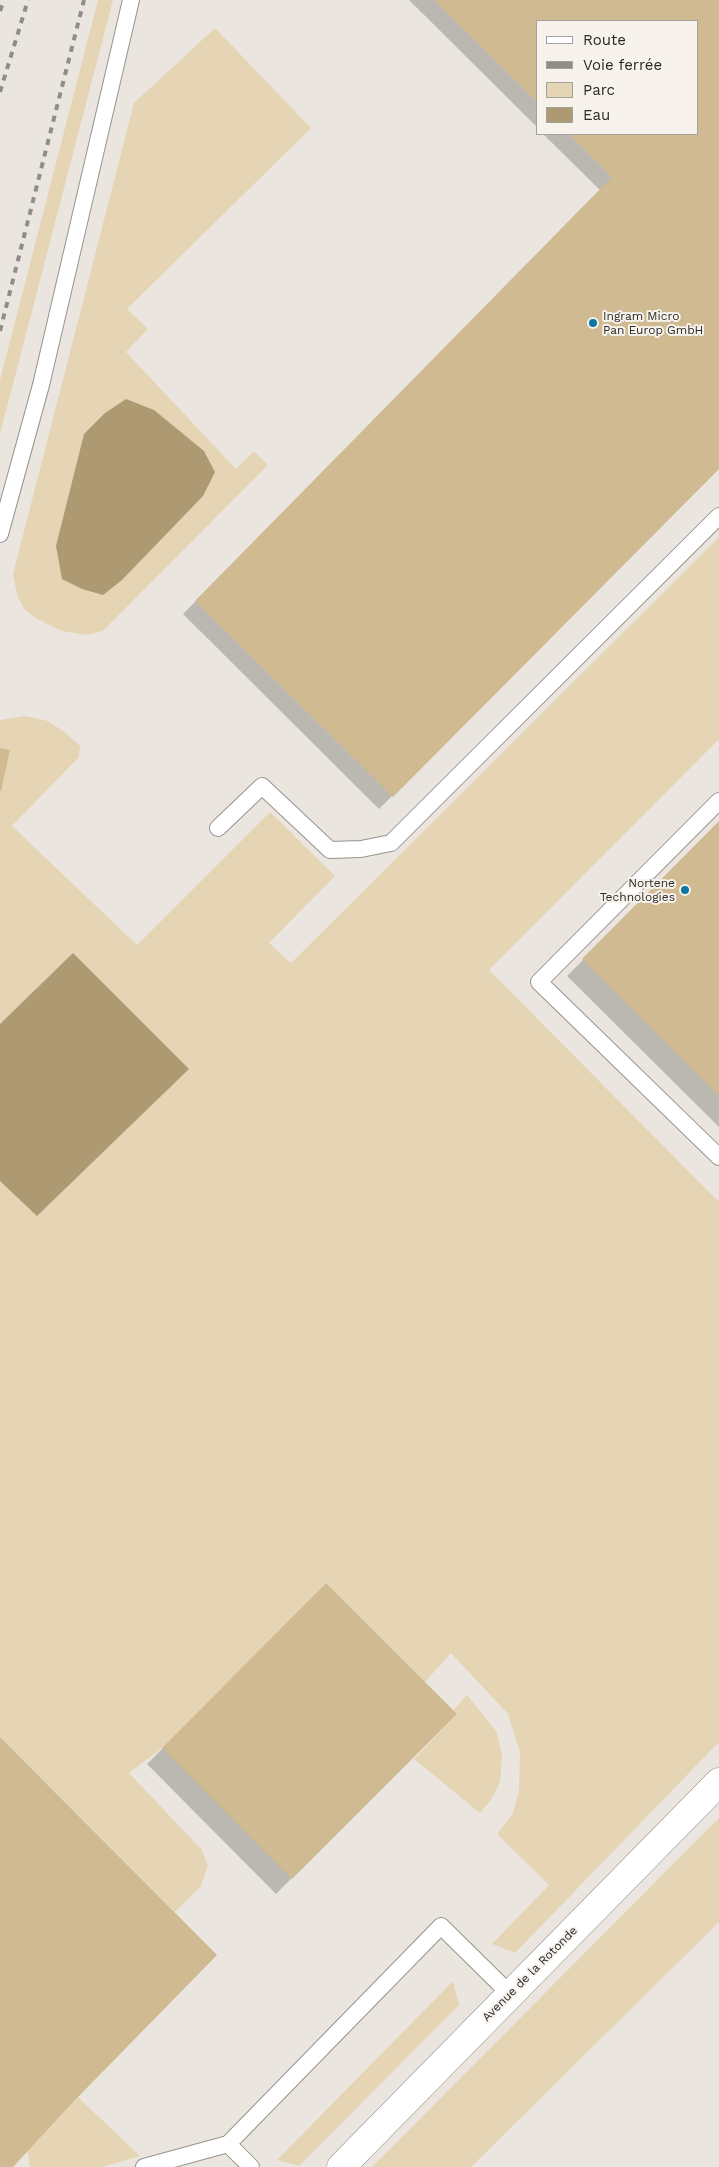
<!DOCTYPE html>
<html>
<head>
<meta charset="utf-8">
<style>
  body { margin:0 }
  #map { position:relative; width:719px; height:2167px; overflow:hidden; background:#eae6df; font-family:"Work Sans",sans-serif }
  canvas { display:block }
  .legend { position:absolute; left:536px; top:20px; width:162px; height:115px; box-sizing:border-box; background:#f7f3ec; border:1px solid #a5a29d; margin:0; padding:6px 9px; list-style:none; font-size:15px; color:#2a2926 }
  .legend li { display:flex; align-items:center; gap:10px; height:25px }
  .legend b { width:25px; border:1px solid #a5a29d }
</style>
</head>
<body>
<div id="map">
<canvas width="719" height="2167"></canvas>
<ul class="legend">
<li><b style="height:6px;background:#fff"></b>Route</li>
<li><b style="height:6px;background:#908d88"></b>Voie ferrée</li>
<li><b style="height:14px;background:#e6d5b4"></b>Parc</li>
<li><b style="height:14px;background:#ae9a72"></b>Eau</li>
</ul>
</div>
<script>
const context = document.querySelector('canvas').getContext('2d');
context.lineJoin = 'round';
function fill(path, color) { context.fillStyle = color; context.fill(path, 'evenodd'); }
const toPath = rows => new Path2D(rows.map(r => 'M' + r).join(''));
function strokePath(path, color, width, dash) { context.strokeStyle = color; context.lineWidth = width; context.lineCap = dash ? 'butt' : 'round'; context.setLineDash(dash || []); context.stroke(path); }
function write(font, color, halo, rows, align = 'center') {
  context.font = font + ' "Work Sans",sans-serif'; context.lineWidth = 4; context.setLineDash([]); context.textBaseline = 'middle'; context.strokeStyle = halo; context.fillStyle = color; for (const [text, x, y, turn = 0] of rows) {
    context.save(); context.translate(x, y); context.rotate((+turn || 0) * Math.PI / 180); context.textAlign = isNaN(turn) ? turn : align; if (halo) context.strokeText(text, 0, 0); context.fillText(text, 0, 0); context.restore();
  }
}
const green = toPath([
  [98,0,113,0,0,434,0,380],
  [215,28,311,128,127,309,148,329,126,352,236,469,254,451,268,465,103,631,87,635,62,631,39,620,25,610,17,595,13,574,134,103],
  [719,537,719,739,489,970,719,1202,719,1742,515,1953,492,1944,549,1885,497,1834,513,1813,519,1790,520,1752,508,1714,451,1653,425,1682,326,1583,162,1748,129,1773,202,1850,208,1866,201,1886,175,1912,0,1737,0,791,10,750,0,748,0,720,25,716,48,721,66,733,80,746,79,757,12,826,137,945,270,812,335,876,269,943,291,963],
  [467,1695,497,1732,502,1756,500,1782,491,1800,480,1813,414,1759,457,1714,453,1711],
  [719,1818,719,1922,471,2167,372,2167],
  [453,1981,459,2005,299,2166,277,2160],
  [78,2097,140,2156,102,2167,30,2167,28,2151]
]);
const water = toPath([
  [126,399,154,410,204,451,215,472,203,496,122,580,103,595,82,589,62,579,56,546,84,434,105,413],
  [73,953,189,1069,37,1216,0,1181,0,1024]
]);
const shadow = toPath([
  [409,0,719,0,719,467,379,809,183,614,600,190,543,134,698,134,698,21,538,21,538,128],
  [719,823,719,1127,567,976],
  [326,1585,455,1714,276,1894,147,1764]
]);
const building = toPath([
  [434,0,719,0,719,469,393,797,195,601,612,177,569,134,698,134,698,21,538,21,538,103],
  [0,748,10,750,1,791,0,791],
  [719,821,719,1096,582,959],
  [326,1583,457,1714,292,1879,162,1748],
  [0,1737,217,1955,78,2097,13,2167,0,2167]
]);
const lane = toPath([
  [0,534,41,385,131,0],
  [719,801,539,982,719,1157],
  [218,828,262,786,330,850,361,849,391,843,719,516],
  [228,2144,441,1926,510,1994],
  [144,2167,228,2144,251,2167]
]);
const street = toPath([
  [341,2167,719,1782]
]);
const rail = toPath([
  [0,11,4,0],
  [0,92,28,0],
  [0,331,84,0]
]);
const markers = [
  [593,323,5,"#0c75a1"],
  [685,890,5,"#0c75a1"]
];
const poiNames = [
  ["Ingram Micro",603,316],
  ["Pan Europ GmbH",603,330],
  ["Nortene",675,883,"right"],
  ["Technologies",675,897,"right"]
];
const streetNames = [
  ["Avenue de la Rotonde",530,1974,-45]
];
fill(green, '#e6d5b4');
fill(water, '#ae9a72');
fill(shadow, '#0003');
fill(building, '#cfba91');
strokePath(lane, '#97938d', 18);
strokePath(street, '#97938d', 29);
strokePath(lane, '#fff', 16);
strokePath(street, '#fff', 28);
strokePath(rail, '#908d88', 4, [6, 6]);
for (const [x, y, r, color] of markers) { const dot = new Path2D(); dot.arc(x, y, r, 0, 2 * Math.PI); context.fillStyle = color; context.fill(dot); strokePath(dot, '#f7f3ec', 2); }
write('12px', '#2a2926', '#f7f3ec', poiNames, 'left');
write('12px', '#2a2926', '#f7f3ec', streetNames);
</script>
</body>
</html>
